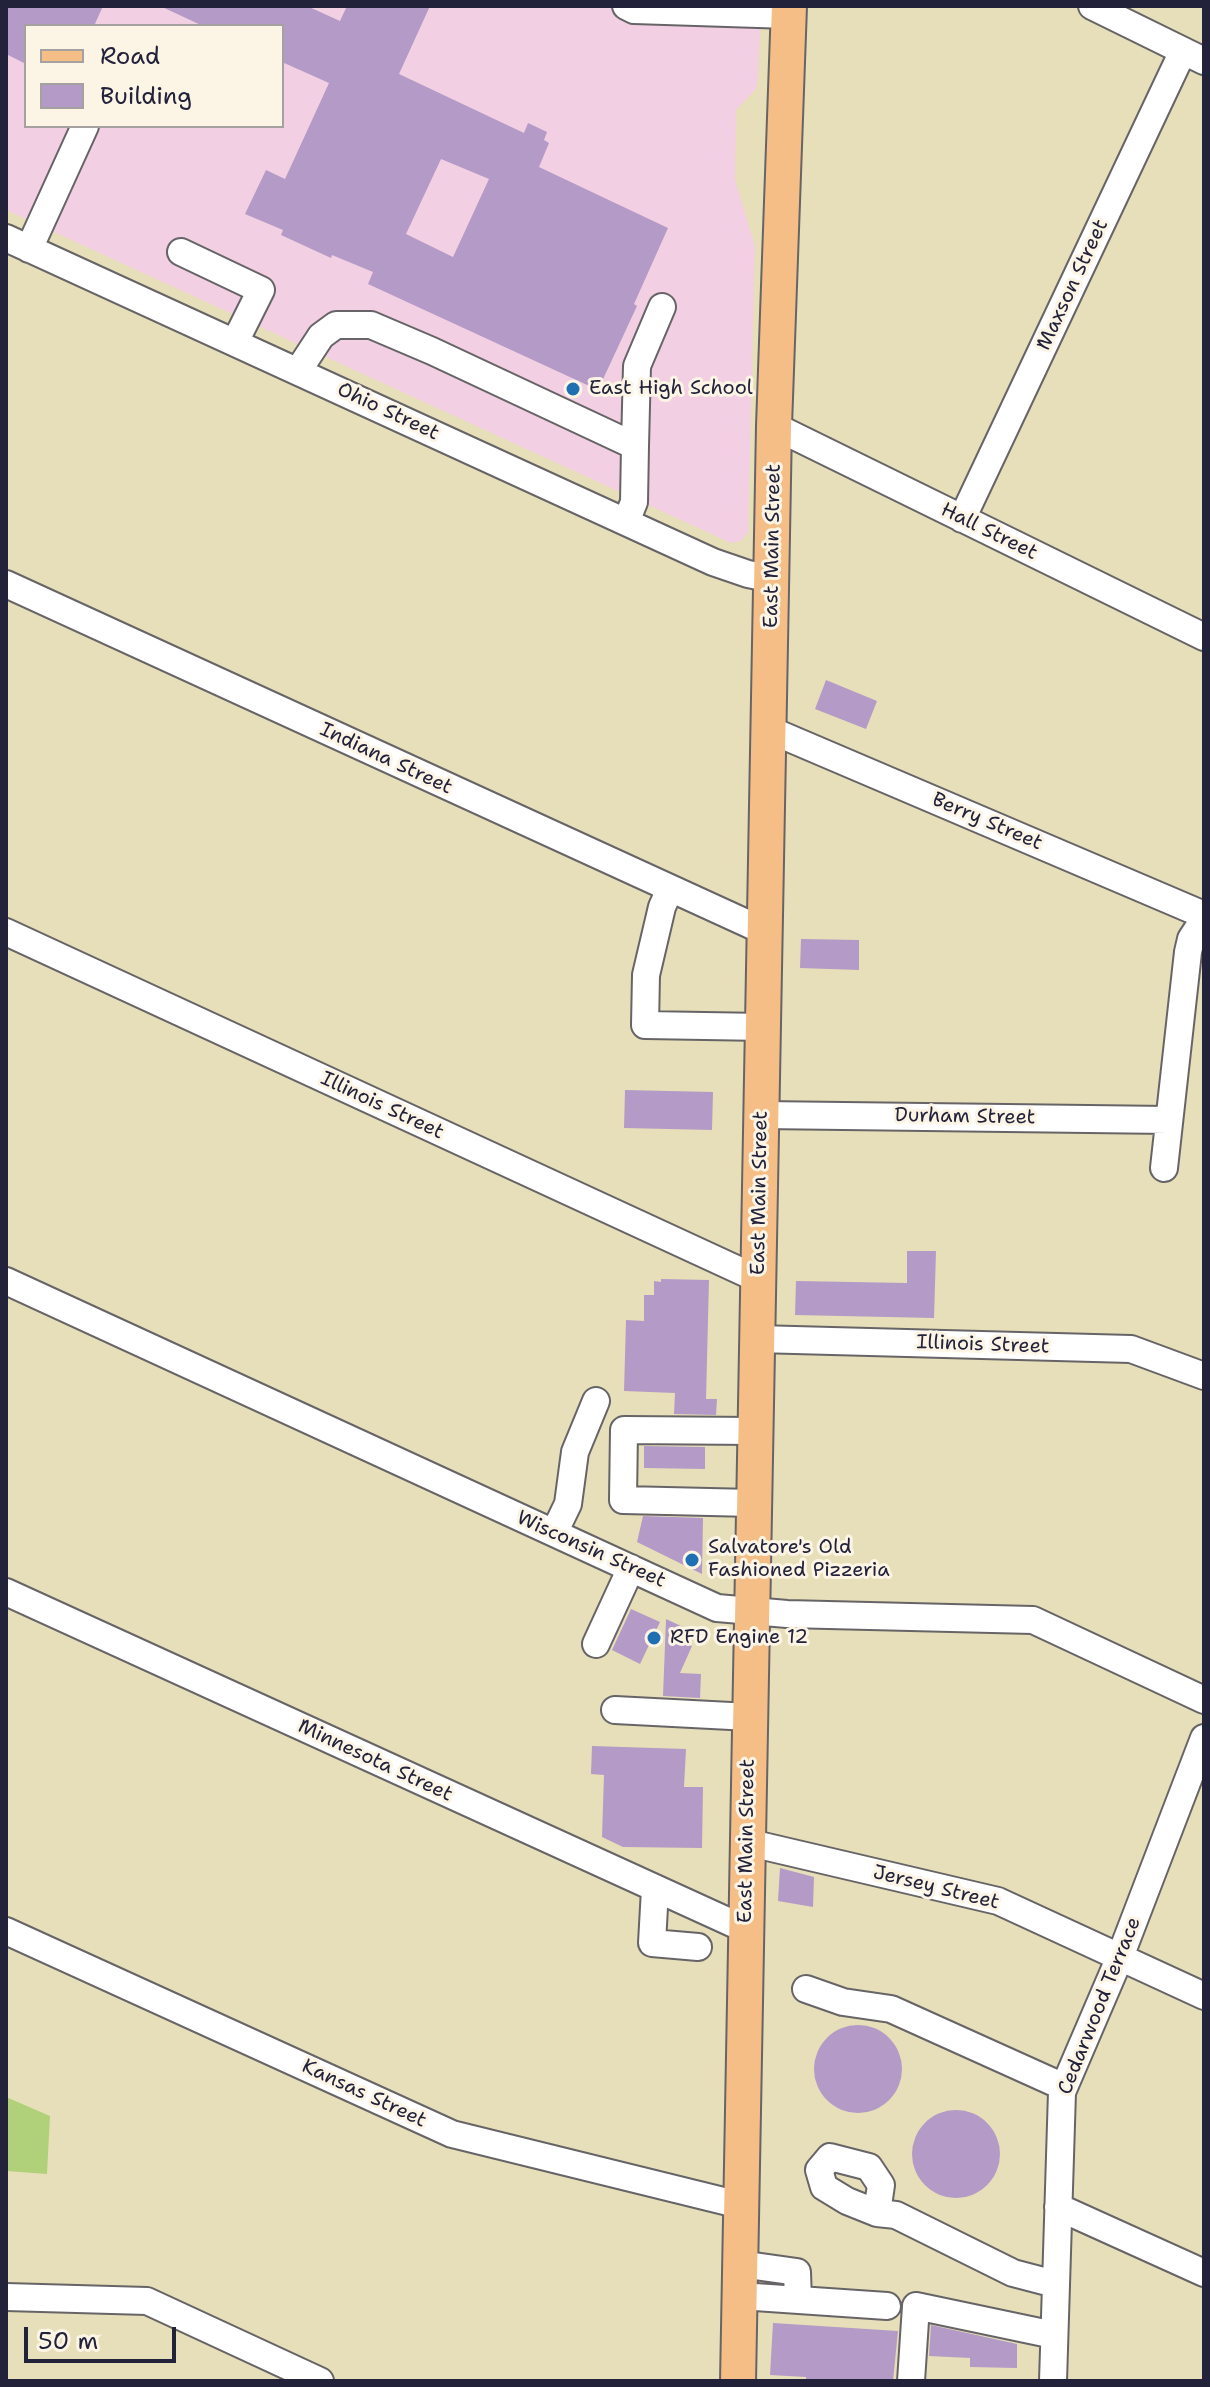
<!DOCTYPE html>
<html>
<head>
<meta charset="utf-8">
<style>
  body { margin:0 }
  #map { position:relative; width:1210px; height:2387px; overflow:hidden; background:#e7dfb9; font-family:"Shantell Sans",sans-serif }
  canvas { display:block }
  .frame { position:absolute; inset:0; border:8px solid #22223b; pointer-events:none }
  .legend { position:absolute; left:24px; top:24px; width:260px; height:104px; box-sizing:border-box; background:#fcf5e5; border:2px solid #a5a1a1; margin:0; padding:10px 14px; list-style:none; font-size:24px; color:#22223b }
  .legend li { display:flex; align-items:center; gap:16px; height:40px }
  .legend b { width:40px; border:2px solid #a5a1a1 }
  .scale { position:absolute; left:24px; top:2327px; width:152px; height:36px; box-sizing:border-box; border:4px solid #22223b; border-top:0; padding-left:10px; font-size:24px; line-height:28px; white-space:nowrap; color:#22223b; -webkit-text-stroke:6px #fcf5e5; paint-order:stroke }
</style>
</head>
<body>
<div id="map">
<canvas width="1210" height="2387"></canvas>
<div class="frame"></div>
<ul class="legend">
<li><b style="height:10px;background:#f6be87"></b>Road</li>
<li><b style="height:22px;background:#b49ac6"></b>Building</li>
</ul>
<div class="scale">50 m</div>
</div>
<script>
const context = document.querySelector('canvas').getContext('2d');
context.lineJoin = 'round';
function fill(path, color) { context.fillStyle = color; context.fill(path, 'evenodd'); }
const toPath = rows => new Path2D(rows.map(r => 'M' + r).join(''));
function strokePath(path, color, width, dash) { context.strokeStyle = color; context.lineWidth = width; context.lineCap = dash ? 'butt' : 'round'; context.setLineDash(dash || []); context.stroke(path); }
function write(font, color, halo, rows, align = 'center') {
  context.font = font + ' "Shantell Sans",sans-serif'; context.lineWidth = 6; context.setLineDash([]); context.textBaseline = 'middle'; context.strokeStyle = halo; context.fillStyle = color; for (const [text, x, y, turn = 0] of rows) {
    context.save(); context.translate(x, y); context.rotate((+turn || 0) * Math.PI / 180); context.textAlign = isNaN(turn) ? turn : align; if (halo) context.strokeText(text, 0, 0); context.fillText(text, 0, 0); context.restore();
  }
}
const built = toPath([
  [6,6,761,6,758,79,756,89,736,110,735,180,755,246,748,532,741,541,731,543,6,210],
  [26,26,282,26,282,126,26,126]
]);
const green = toPath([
  [6,2097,50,2116,47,2174,6,2171]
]);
const building = toPath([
  [6,6,103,6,94,26,26,26,26,64,6,54],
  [160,6,307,6,340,21,347,6,430,6,399,74,524,133,528,123,547,132,544,140,549,143,539,167,668,228,634,304,637,306,598,390,368,284,373,272,332,255,331,258,281,235,283,230,245,214,266,170,285,179,329,83,282,62,282,26,203,26],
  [441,159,489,179,453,257,406,234],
  [826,680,877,701,866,729,815,709],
  [801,939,859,940,859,970,800,968],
  [625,1090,713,1092,712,1130,624,1128],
  [907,1251,936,1251,934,1318,795,1315,796,1281,907,1283],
  [661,1279,709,1280,706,1399,717,1399,716,1415,674,1414,675,1393,624,1391,626,1320,644,1321,644,1295,654,1295,654,1281,661,1282],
  [644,1446,705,1447,705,1469,644,1468],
  [643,1516,703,1518,702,1574,637,1542],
  [631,1609,660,1622,640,1664,612,1650],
  [666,1619,694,1632,688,1645,692,1646,680,1673,701,1674,700,1698,663,1696],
  [592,1746,686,1749,684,1787,703,1787,702,1848,623,1847,602,1837,604,1775,591,1774],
  [780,1868,814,1877,813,1907,778,1901],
  '814 2069a44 44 0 1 1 88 0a44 44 0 1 1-88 0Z',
  '912 2154a44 44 0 1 1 88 0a44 44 0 1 1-88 0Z',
  [773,2323,898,2331,893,2381,806,2381,806,2377,770,2375],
  [931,2325,1017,2344,1017,2368,970,2367,970,2358,929,2356]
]);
const minor = toPath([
  [626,6,634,10,789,15],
  [1092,6,1204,61],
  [6,238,713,562,748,574,773,579],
  [29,249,85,126],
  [181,252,261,290,235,342],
  [298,371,321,336,336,325,371,325,432,351,635,446,634,502,626,522],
  [774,426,1204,637],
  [635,446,637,366,662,307],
  [962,519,1183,51],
  [6,584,766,932],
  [770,730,1204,915],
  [670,889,662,907,646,975,645,1025,764,1027],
  [6,932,758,1279],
  [762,1115,1169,1120],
  [1164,1168,1188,952,1191,939,1204,919],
  [6,1281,717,1608,787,1614,1033,1620,1204,1700],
  [757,1339,1131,1349,1204,1376],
  [753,1503,623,1500,624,1430,755,1431],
  [554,1533,568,1504,575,1452,596,1401],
  [6,1592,745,1929],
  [596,1644,631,1568],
  [615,1710,750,1717],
  [746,1842,998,1901,1204,1996],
  [655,1889,652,1943,698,1947],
  [6,1931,452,2134,740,2205],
  [806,1989,843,2002,891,2009,1064,2087],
  [1058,2207,1204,2273],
  [877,2213,847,2201,824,2187,819,2170,830,2157,869,2167,881,2185,877,2213,896,2215,1013,2273,1055,2284],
  [740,2264,797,2272,798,2300],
  [740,2296,887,2306],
  [6,2297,147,2301,320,2381],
  [911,2381,916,2306,1054,2335],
  [1053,2381,1062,2092,1120,1957,1204,1738]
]);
const major = toPath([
  [738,2381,774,426,789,6]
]);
const markers = [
  [573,389,8,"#1f6fb2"],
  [692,1560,8,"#1f6fb2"],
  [654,1638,8,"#1f6fb2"]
];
const streetNames = [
  ["Maxson Street",1073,285,-65],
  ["Ohio Street",388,412,25],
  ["Hall Street",989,532,26],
  ["East Main Street",773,546,-89],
  ["Indiana Street",386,759,25],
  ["Berry Street",987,822,23],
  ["Illinois Street",382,1106,25],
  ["Durham Street",965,1117,1],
  ["East Main Street",760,1193,-89],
  ["Illinois Street",983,1345,2],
  ["Wisconsin Street",591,1550,24],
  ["Minnesota Street",375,1761,25],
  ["East Main Street",747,1841,-89],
  ["Jersey Street",936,1888,14],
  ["Cedarwood Terrace",1100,2006,-68],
  ["Kansas Street",364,2094,25]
];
const poiNames = [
  ["East High School",589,389],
  ["Salvatore's Old",708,1548],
  ["Fashioned Pizzeria",708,1571],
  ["RFD Engine 12",670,1638]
];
fill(built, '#f2cfe2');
fill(green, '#b0d179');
fill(building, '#b49ac6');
strokePath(minor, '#676467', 30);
strokePath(major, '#676467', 38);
strokePath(minor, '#fff', 26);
strokePath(major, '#f6be87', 34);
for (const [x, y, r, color] of markers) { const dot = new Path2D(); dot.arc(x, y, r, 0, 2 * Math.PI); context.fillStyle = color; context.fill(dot); strokePath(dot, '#fcf5e5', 3); }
write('20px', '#22223b', '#fcf5e5', streetNames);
write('20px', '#22223b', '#fcf5e5', poiNames, 'left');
</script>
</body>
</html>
